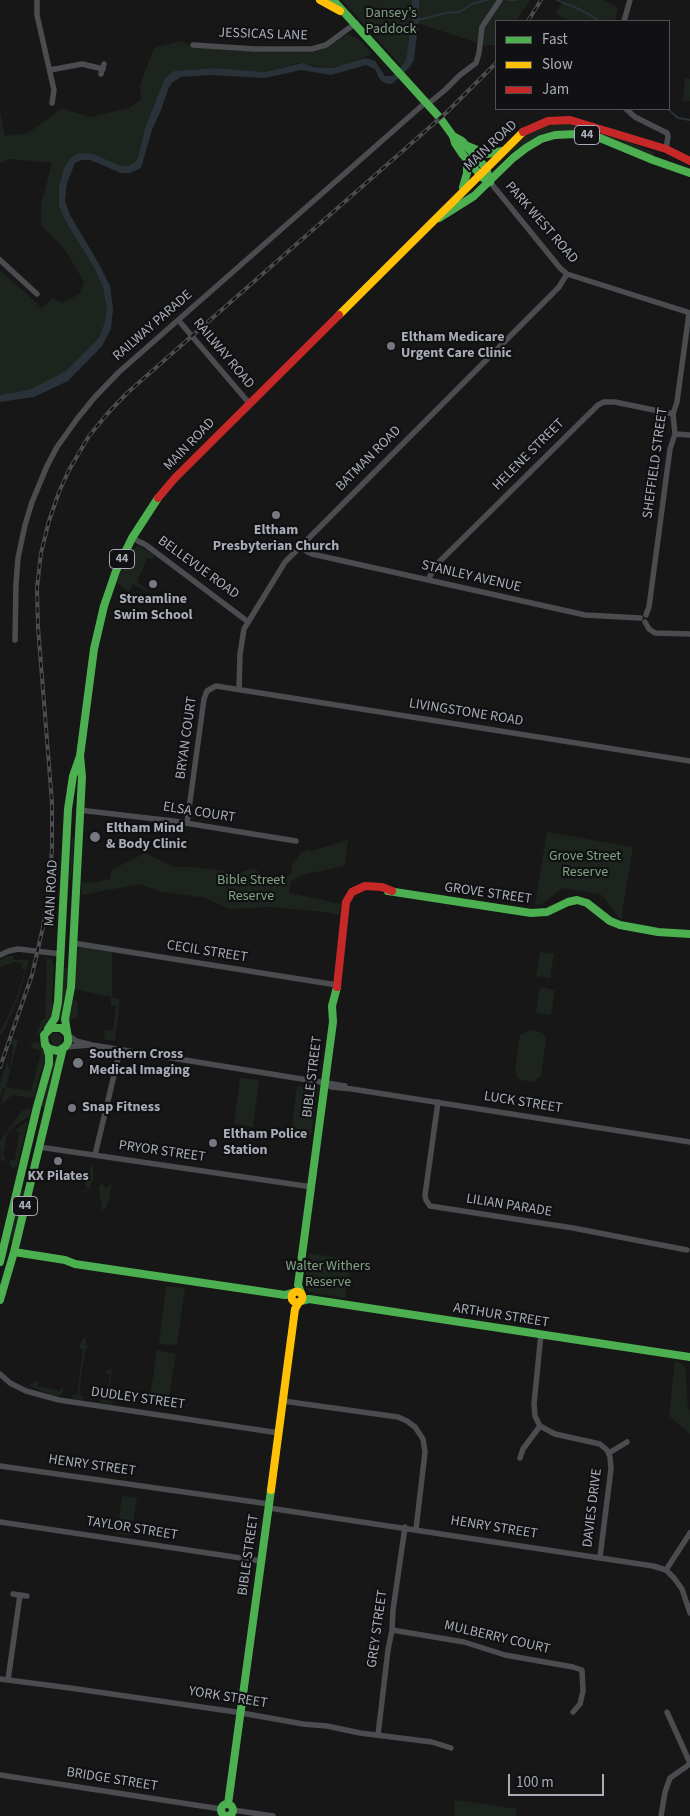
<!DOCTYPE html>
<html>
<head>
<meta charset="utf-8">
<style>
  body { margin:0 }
  #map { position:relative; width:690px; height:1816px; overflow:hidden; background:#171717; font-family:"Source Sans 3",sans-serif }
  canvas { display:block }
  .legend { position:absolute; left:495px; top:20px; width:175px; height:90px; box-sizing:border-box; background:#111113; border:1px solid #4d4f55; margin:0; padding:6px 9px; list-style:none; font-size:15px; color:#a8adb8 }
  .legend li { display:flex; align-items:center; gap:10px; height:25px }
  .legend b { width:25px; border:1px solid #4d4f55 }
  .scale { position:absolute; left:508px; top:1774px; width:96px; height:22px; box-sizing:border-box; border:2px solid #a8adb8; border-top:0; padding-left:6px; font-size:15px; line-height:18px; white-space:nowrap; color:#a8adb8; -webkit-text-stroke:4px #111113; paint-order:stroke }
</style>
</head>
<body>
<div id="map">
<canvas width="690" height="1816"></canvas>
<ul class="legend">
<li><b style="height:6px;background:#4caf50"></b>Fast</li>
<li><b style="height:6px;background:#ffc107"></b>Slow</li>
<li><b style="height:6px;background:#c62828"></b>Jam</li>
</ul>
<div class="scale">100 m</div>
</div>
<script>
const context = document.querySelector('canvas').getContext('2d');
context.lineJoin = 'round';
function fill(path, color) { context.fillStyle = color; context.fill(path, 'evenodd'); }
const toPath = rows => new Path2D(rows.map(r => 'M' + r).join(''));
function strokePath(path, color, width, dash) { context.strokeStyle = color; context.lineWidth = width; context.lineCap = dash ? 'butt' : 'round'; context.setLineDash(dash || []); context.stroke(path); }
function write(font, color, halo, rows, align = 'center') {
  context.font = font + ' "Source Sans 3",sans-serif'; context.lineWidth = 4.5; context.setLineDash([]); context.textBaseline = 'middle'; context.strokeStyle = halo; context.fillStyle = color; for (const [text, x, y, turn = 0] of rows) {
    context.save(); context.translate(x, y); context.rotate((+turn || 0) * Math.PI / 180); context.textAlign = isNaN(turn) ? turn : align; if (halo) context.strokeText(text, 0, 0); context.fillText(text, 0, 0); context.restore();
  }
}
const green = toPath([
  [342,0,530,0,516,21,496,21,495,45,484,45,414,22,410,59,403,68],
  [563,0,604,0,618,8,615,21,569,21,556,14],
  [348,34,360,40,372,54,342,66,331,68,298,63,265,72,216,68,174,71,168,75,164,80,146,141,133,171,95,160,76,158,70,166,61,199,108,287,109,322,97,348,41,389,0,399,0,270,42,308,52,298,62,303,79,294,84,282,66,251,41,225,41,204,52,163,9,159,0,163,0,111,5,136,28,133,62,108,90,117,129,108,141,100,140,85,154,48,181,41,192,47,261,52,317,52,328,47],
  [685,78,690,79,690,101,683,101],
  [565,123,626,141,653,152,655,155,651,155,590,132,526,143,510,153,492,169,491,168,524,136,547,125],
  [138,546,145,549,154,555,154,557,151,559,147,558,137,582,155,595,133,584,129,592,116,582,132,550],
  [547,832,633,847,621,919,619,918,602,895,563,888,540,905,535,904],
  [72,838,74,838,72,871,71,879,69,879],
  [348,840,345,866,306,874,291,881,289,893,341,904,339,915,324,912,271,907,230,909,205,898,158,891,140,884,82,895,82,883,96,882,110,879,111,870,145,853,174,867,193,867,236,873,254,869,271,879,285,877,291,874,293,865,292,864,301,853,307,849,311,851],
  [83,947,112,952,112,997,120,1000,115,1041,104,1039,105,1030,113,1030,116,1006,111,1005,111,997,74,989,76,951,80,947],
  [540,952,554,954,550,978,536,976],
  [9,956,13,956,14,960,29,960,18,999,1,1037,0,1032,17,997,25,970,21,968,22,963,15,962,0,967,0,960],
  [47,957,52,960,54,966,52,999,53,1004,51,1015,38,1036,36,1035,42,1020,45,1019],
  [64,968,68,968,66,995,60,1022,58,1021],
  [540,987,555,990,551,1015,536,1013],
  [75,1000,78,1003,77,1017,69,1021,69,1017,73,1001],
  [530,1030,540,1032,544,1034,546,1040,541,1076,533,1082,521,1080,517,1077,515,1071,520,1035],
  '50 1039a6 6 0 1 1 12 0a6 6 0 1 1-12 0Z',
  [12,1039,18,1040,6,1087,31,1091,41,1053,40,1050,27,1047,32,1047,33,1043,29,1041,39,1043,44,1052,45,1061,39,1077,35,1096,32,1098,12,1095,2,1104,1,1102,5,1089,3,1088,0,1098,0,1083,9,1056,8,1067,10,1067,13,1045,10,1043],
  [53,1054,57,1056,45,1108,41,1107],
  [240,1078,259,1080,253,1127,234,1124],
  [297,1086,318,1089,311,1135,291,1132],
  [27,1108,31,1110,29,1116,16,1125,7,1133,3,1154,5,1159,4,1161,1,1161,0,1141,22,1111],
  [28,1121,17,1166,13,1168,10,1165,10,1160,15,1160,19,1132,14,1131],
  [91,1163,93,1170,93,1179,89,1189,84,1193,83,1192,88,1189,85,1184,86,1181,88,1182],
  [110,1182,112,1183,108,1204,105,1209,102,1210,99,1186,103,1184,106,1188,111,1184],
  [21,1190,25,1190,13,1243,9,1242],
  [309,1253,351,1260,345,1298,308,1292,305,1282],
  [166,1286,185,1288,177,1345,159,1344],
  [83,1337,86,1338,86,1345,90,1348,86,1348,82,1370,79,1395,84,1396,82,1400,74,1399,72,1396,72,1395,77,1395,83,1350,79,1348],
  [157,1350,176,1354,167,1408,146,1405,147,1403,149,1403],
  [675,1360,685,1366,688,1409,690,1410,690,1434,669,1416],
  [108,1369,112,1369,108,1399,113,1400,112,1405,101,1402,101,1398,107,1399,110,1374,105,1373],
  [38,1380,38,1386,59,1391,63,1387,63,1392,61,1395,55,1396,30,1386,29,1388,27,1387],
  [122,1496,137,1498,131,1536,117,1533],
  [455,1800,517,1809,516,1816,454,1816]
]);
const water = toPath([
  [412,0,419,0,419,19,414,60,409,68,392,84,388,84,383,82,379,78,375,69,366,65,331,75,301,70,265,78,211,75,181,77,173,82,169,87,161,110,152,130,141,168,130,173,121,173,90,160,82,160,75,163,67,183,65,201,70,215,99,264,110,286,113,309,111,329,102,346,68,381,34,397,0,402,0,395,29,390,66,371,96,341,100,336,105,322,107,308,103,287,94,267,66,222,59,206,59,187,64,168,70,159,77,154,85,153,96,155,120,166,128,166,134,163,138,158,145,129,164,80,168,75,174,71,216,68,265,72,302,63,315,67,333,68,365,58,375,61,385,76,392,76,406,61,412,19]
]);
const stream = toPath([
  [507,0,517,0],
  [557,0,581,10,600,21],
  [418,20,446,13,459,12,472,4,487,0],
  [668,109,678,118,690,120]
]);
const street = toPath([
  [37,0,37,15,54,90,52,103],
  [624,21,630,0],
  [193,45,255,49,312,49,326,45,356,23],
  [50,70,82,64,103,69],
  [101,74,104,64],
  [428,104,445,90,460,75,476,63,479,53,482,27,500,0],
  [626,109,635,117,667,133,668,137,666,149],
  [490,182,560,268,567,274,690,313],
  [0,260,37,294],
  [179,321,249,403],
  [675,434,690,435],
  [132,538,146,545,247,621],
  [300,546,306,551,312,554,585,615,640,618],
  [428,580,435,566,598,405,604,402,615,402,673,414],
  [646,615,649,607,670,449,675,434,673,414,677,402,689,313],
  [645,622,649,629,655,633,690,634],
  [15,640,16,584,18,558,25,525,32,502,47,466,57,447,77,419,94,398,119,372,426,102],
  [239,689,240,654,244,629,285,562,559,287,567,274],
  [79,810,173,821,296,841],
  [187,823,204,699,207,691,216,686,690,761],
  [73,943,337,985],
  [0,955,9,951,18,949,61,954],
  [68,1035,76,1041,92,1045,345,1086],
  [65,1047,90,1045],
  [325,1083,331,1087,352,1089,690,1142],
  [438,1102,425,1195,426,1200,430,1206,573,1228,687,1250],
  [39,1147,312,1187],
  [95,1155,120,1050],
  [541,1334,534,1404,535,1416,540,1426,555,1434,600,1444,607,1450,610,1457,611,1469,600,1557],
  [0,1374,10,1383,26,1391,59,1400,279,1433],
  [283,1401,398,1417,407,1421,415,1427,423,1439,425,1452,416,1529],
  [609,1453,627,1442],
  [520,1458,523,1449,540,1426],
  [0,1466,269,1504],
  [269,1508,653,1566,666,1570,674,1578,682,1589,690,1613],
  [0,1522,261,1561],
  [666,1570,690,1533],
  [13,1594,27,1596],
  [392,1630,464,1642,505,1655,573,1667,582,1670,583,1691,580,1704,573,1712],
  [0,1679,70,1688,236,1712,303,1724,327,1726,360,1733,432,1742,451,1748],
  [8,1680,20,1595],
  [667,1712,690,1763],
  [378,1735,388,1650,392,1630,393,1610,405,1527],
  [0,1775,221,1809],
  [233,1810,273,1816],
  [661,1816,665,1792,670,1778,690,1764]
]);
const fast = toPath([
  [333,0,440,118,453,136,455,143,463,155,483,178],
  [453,136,462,141,486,168,490,182],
  [465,145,487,154,502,151],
  [463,187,467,173,467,160],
  [439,218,474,196,513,158,526,148,541,139,555,135,577,134,600,138,653,160,690,173],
  [388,891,531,913,547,912,568,902,577,900,587,903,610,921,620,925,658,932,690,934],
  [48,1029,55,1018,58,1002,68,809,73,776,80,756],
  [67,1033,61,1028,51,1028,44,1035,45,1045,50,1049,58,1051,65,1047,68,1042,68,1038,65,1019,71,987,82,777,80,756,94,649,104,606,116,571,132,538,158,498],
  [14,1252,65,1260,75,1264,285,1295,293,1293],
  [0,1262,37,1107,49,1064,49,1055,46,1045],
  [301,1293,298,1285,333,1022,332,1006,337,987],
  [0,1300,14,1252,63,1048],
  [301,1301,309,1299,690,1357],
  [228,1804,271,1490],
  '221 1810a6 6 0 1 1 12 0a6 6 0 1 1-12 0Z'
]);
const slow = toPath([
  [320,0,340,11],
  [339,315,523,132],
  '291.5 1297a5.5 5.5 0 1 1 11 0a5.5 5.5 0 1 1-11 0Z',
  [271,1490,295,1309,299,1302]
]);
const jam = toPath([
  [523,132,548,121,570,120,666,149,690,161],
  [158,498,175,478,339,315],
  [337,987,346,902,352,892,365,886,382,887,392,891]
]);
const rail = toPath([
  [528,21,541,0],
  [0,1067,32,975,43,927,49,885,52,849,52,803,38,627,37,588,41,553,49,521,59,492,69,470,89,436,108,413,127,393,447,112,496,63]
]);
const markers = [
  [391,346,5,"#757880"],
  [276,515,5,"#757880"],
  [153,584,5,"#757880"],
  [95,837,6,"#757880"],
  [78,1063,6,"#757880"],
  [72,1108,5,"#757880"],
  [213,1143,5,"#757880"],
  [58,1161,5,"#757880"]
];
const shields = [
  [587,135,25],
  [122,559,25],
  [25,1206,25]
];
const shieldNames = [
  ["44",587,135],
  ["44",122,559],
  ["44",25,1206]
];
const parkNames = [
  ["Dansey’s",391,14],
  ["Paddock",391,30],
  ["Grove Street",585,857],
  ["Reserve",585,873],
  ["Bible Street",251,881],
  ["Reserve",251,897],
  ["Walter Withers",328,1267],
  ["Reserve",328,1283]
];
const streetNames = [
  ["JESSICAS LANE",263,35,2],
  ["MAIN ROAD",491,146,-43],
  ["PARK WEST ROAD",541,223,49],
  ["RAILWAY PARADE",153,326,-41],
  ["RAILWAY ROAD",223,354,50],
  ["MAIN ROAD",190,445,-46],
  ["HELENE STREET",529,455,-45],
  ["BATMAN ROAD",369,459,-45],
  ["SHEFFIELD STREET",656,463,-82],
  ["BELLEVUE ROAD",198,568,36],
  ["STANLEY AVENUE",471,577,13],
  ["LIVINGSTONE ROAD",466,713,9],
  ["BRYAN COURT",187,738,-82],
  ["ELSA COURT",199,813,9],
  ["MAIN ROAD",52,893,-87],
  ["GROVE STREET",488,894,8],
  ["CECIL STREET",207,952,9],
  ["BIBLE STREET",313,1077,-83],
  ["LUCK STREET",523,1103,9],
  ["PRYOR STREET",162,1152,8],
  ["LILIAN PARADE",509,1206,9],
  ["ARTHUR STREET",501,1316,9],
  ["DUDLEY STREET",138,1399,8],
  ["HENRY STREET",92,1466,8],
  ["DAVIES DRIVE",593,1508,-83],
  ["HENRY STREET",494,1528,9],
  ["TAYLOR STREET",132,1529,9],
  ["BIBLE STREET",249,1555,-82],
  ["GREY STREET",378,1629,-82],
  ["MULBERRY COURT",497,1638,13],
  ["YORK STREET",228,1698,9],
  ["BRIDGE STREET",112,1780,9]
];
const poiNames = [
  ["Eltham Medicare",401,338],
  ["Urgent Care Clinic",401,354],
  ["Eltham",276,531,"center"],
  ["Presbyterian Church",276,547,"center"],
  ["Streamline",153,600,"center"],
  ["Swim School",153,616,"center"],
  ["Eltham Mind",106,829],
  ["& Body Clinic",106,845],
  ["Southern Cross",89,1055],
  ["Medical Imaging",89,1071],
  ["Snap Fitness",82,1108],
  ["Eltham Police",223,1135],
  ["Station",223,1151],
  ["KX Pilates",58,1177,"center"]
];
fill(green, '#1d241e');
fill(water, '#2a3239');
strokePath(stream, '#2a3239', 2);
strokePath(street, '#4b4c50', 5.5);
strokePath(fast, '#4caf50', 8);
strokePath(slow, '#ffc107', 8);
strokePath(jam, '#c62828', 8);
strokePath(rail, '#4b4c4f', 4);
strokePath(rail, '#111113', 2, [5.5]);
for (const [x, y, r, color] of markers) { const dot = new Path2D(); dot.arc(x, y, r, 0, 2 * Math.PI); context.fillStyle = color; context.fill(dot); strokePath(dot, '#111113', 2); }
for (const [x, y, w] of shields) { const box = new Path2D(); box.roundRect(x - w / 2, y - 9.5, w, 19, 4); context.fillStyle = '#111113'; context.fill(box); strokePath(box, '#a8adb8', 1); }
write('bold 12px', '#a8adb8', null, shieldNames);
write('14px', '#7fa381', '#111113', parkNames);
write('14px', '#a8adb8', '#111113', streetNames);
write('bold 14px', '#a8adb8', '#111113', poiNames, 'left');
</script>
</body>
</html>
